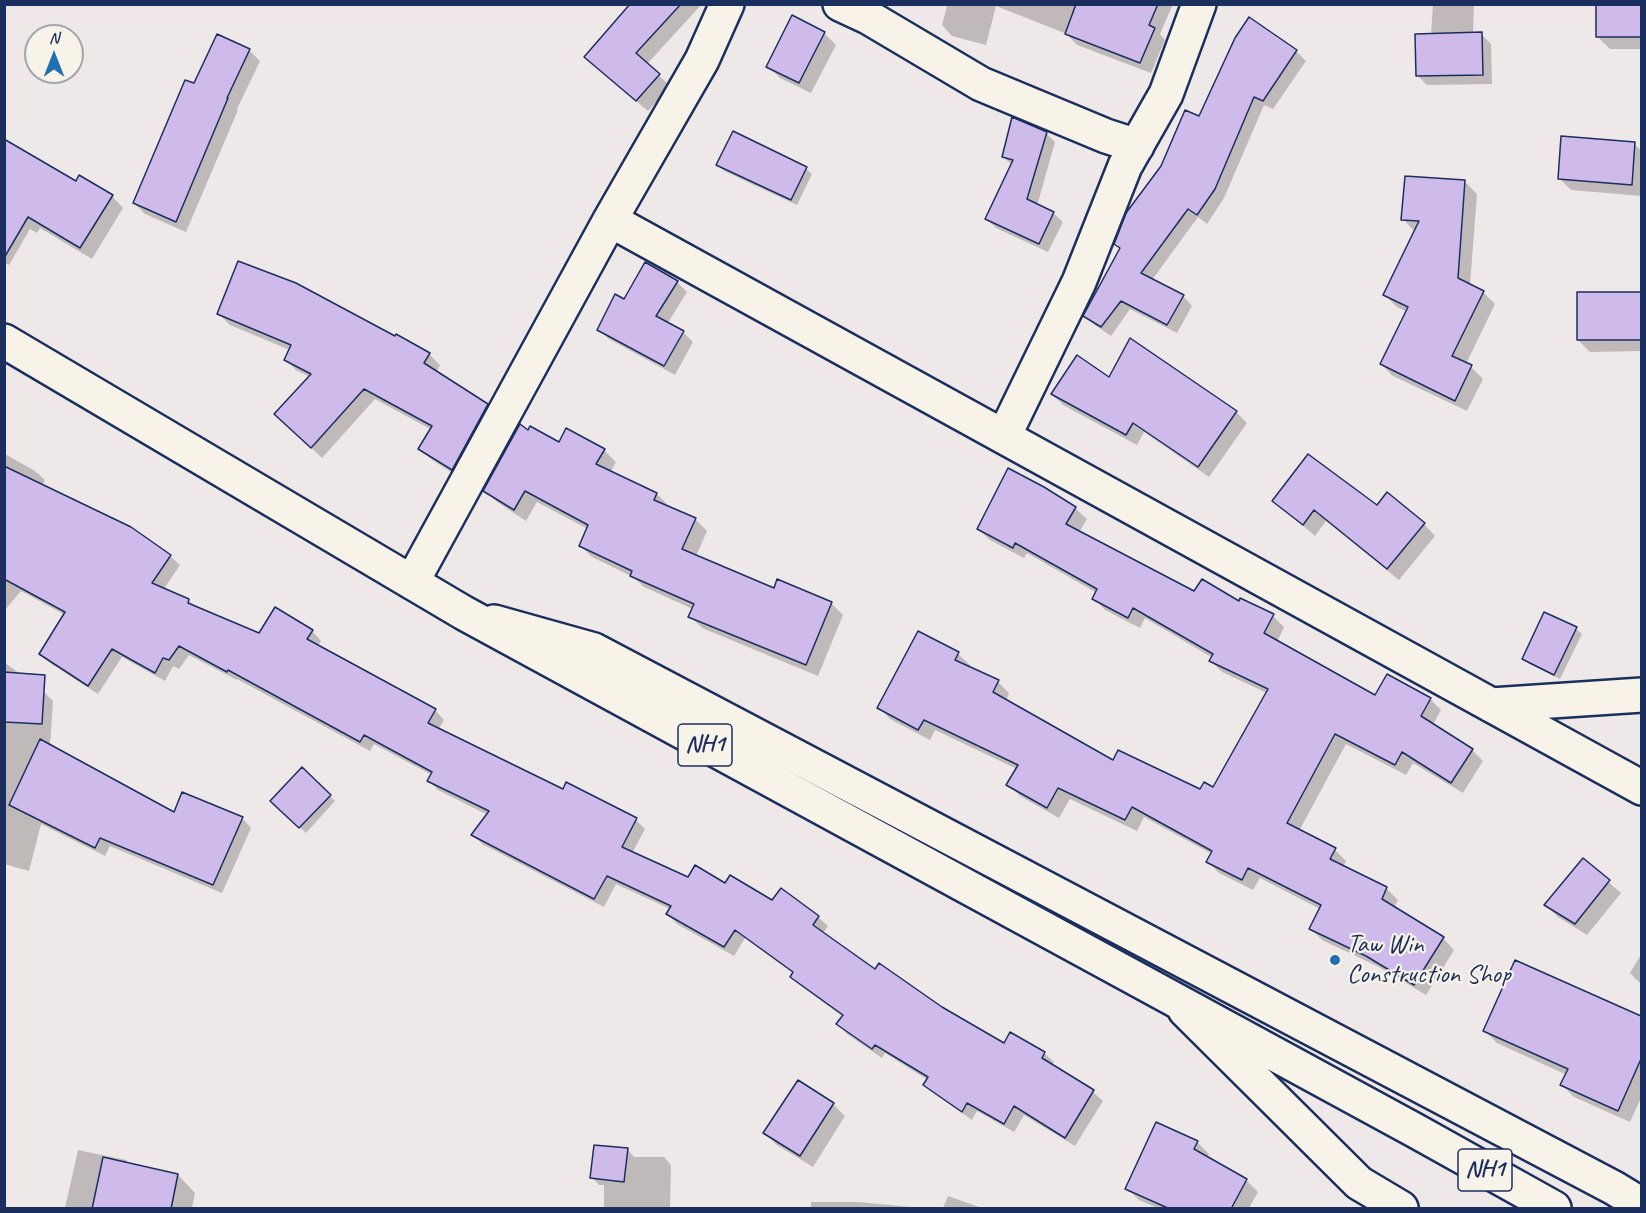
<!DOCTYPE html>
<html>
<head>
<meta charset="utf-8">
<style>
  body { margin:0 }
  #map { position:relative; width:1646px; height:1213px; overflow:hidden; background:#efe8e9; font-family:Caveat,sans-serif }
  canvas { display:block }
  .frame { position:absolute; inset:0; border:6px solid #1b2f5e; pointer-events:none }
  .north { position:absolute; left:24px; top:24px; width:60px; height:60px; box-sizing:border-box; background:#f7f3e8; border:2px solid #9fa5b1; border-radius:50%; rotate:0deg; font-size:16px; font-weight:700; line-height:24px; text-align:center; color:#1b2f5e }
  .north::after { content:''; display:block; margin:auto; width:21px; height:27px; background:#1f6fb2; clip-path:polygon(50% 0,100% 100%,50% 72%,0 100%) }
</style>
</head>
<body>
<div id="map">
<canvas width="1646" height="1213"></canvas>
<div class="frame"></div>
<div class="north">N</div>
</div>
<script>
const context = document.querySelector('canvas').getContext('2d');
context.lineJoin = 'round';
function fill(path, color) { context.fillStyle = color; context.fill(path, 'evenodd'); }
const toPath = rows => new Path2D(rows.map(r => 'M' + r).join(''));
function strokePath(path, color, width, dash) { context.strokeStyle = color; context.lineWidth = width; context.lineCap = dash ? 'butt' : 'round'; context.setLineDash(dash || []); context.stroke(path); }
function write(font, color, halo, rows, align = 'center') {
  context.font = font + ' Caveat,sans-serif'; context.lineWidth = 4.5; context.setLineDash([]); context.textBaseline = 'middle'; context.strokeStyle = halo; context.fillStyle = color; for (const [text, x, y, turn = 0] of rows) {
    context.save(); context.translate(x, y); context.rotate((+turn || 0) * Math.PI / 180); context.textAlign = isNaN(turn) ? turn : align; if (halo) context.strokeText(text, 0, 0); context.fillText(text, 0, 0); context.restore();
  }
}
const shadow = toPath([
  [632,4,702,4,647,64,670,86,648,111,597,68],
  [942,4,1173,4,1160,34,1165,40,1151,73,1077,45,1067,34,996,6,986,45,952,36,942,25,947,6],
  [1433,4,1474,4,1473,34,1481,34,1491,44,1492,84,1427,85,1417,75,1431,35],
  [1598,4,1642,4,1642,49,1610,49,1598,37],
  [1250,19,1296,51,1306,61,1273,109,1264,105,1224,198,1207,224,1198,217,1152,280,1183,296,1192,306,1177,333,1130,309,1111,336,1095,325,1085,316,1200,118],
  [824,33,836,45,811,93,780,78,768,66],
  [249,50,260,61,237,109,238,110,186,232,145,214,134,203,194,85],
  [1046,133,1055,142,1037,206,1053,213,1063,222,1048,252,996,228,987,219,1012,165,1003,157],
  [4,141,76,183,112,196,123,208,92,259,40,228,37,233,30,229,9,265,4,262],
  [1634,144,1642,151,1642,196,1571,190,1559,178],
  [718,165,806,169,812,174,797,205,724,171],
  [1465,182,1477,194,1470,285,1483,292,1495,304,1466,364,1471,367,1483,379,1467,411,1393,376,1381,364,1407,312,1397,307,1385,295,1415,232,1403,219],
  [677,282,687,292,667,324,683,332,693,342,675,375,609,339,598,329,625,301],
  [1578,294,1642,294,1642,351,1590,352,1578,340],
  [219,314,396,338,397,336,429,354,440,365,436,373,487,405,498,416,463,480,431,459,420,448,432,430,375,399,322,458,287,425,310,377,296,370,285,359,290,350,230,325],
  [1130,340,1236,412,1247,423,1209,477,1144,432,1137,445,1063,405,1052,394,1110,379],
  [559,444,604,450,616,462,610,473,657,494,669,506,695,519,707,531,696,556,775,590,831,603,843,615,818,676,702,628,690,616,693,609,644,587,633,577,592,557,580,545,588,529,537,502,526,521,497,502,485,490],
  [5,454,35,471,45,480,42,486,130,528,170,556,180,565,163,590,189,601,196,608,260,635,312,631,321,641,317,647,435,710,444,720,438,730,563,791,636,820,645,829,632,853,688,879,726,885,773,902,782,890,818,917,828,926,823,933,875,971,1005,1045,1044,1053,1054,1062,1052,1066,1093,1092,1103,1101,1075,1146,1024,1115,1014,1132,977,1111,972,1120,935,1094,925,1085,928,1080,885,1053,882,1058,847,1034,838,1024,843,1017,801,986,792,977,794,974,745,938,734,956,677,924,668,914,670,909,616,884,604,907,482,844,473,835,488,815,438,790,429,781,432,775,374,744,370,751,237,679,237,680,189,655,179,669,173,666,165,681,122,657,98,694,50,663,40,654,65,615,21,591,4,611],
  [1274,501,1377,507,1424,524,1435,536,1399,580,1326,521,1315,536],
  [1075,508,1087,519,1079,532,1195,593,1239,603,1273,616,1284,627,1277,642,1376,697,1430,699,1441,710,1433,725,1472,750,1483,761,1463,793,1413,763,1406,775,1346,744,1299,831,1335,850,1346,861,1343,867,1386,888,1398,900,1394,908,1443,938,1454,950,1426,995,1379,967,1322,940,1311,929,1320,909,1260,878,1253,890,1219,873,1208,862,1212,854,1144,817,1137,831,1070,799,1059,818,1020,796,1008,784,1017,769,935,730,930,740,890,719,879,707,919,633,958,654,970,665,968,668,998,682,1009,693,1006,701,1114,762,1200,791,1214,789,1267,693,1222,672,1211,661,1213,658,1145,618,1140,628,1105,610,1094,598,1097,593,1027,553,1024,558,990,540,978,529],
  [1576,629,1582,634,1560,679,1529,664,1523,659],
  [4,662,43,691,53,701,50,746,175,814,242,818,251,828,222,893,110,846,105,856,41,824,29,871,4,864],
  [302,769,335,801,306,833,272,801],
  [1583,860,1621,893,1587,935,1558,917,1546,905],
  [1642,953,1642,985,1630,973],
  [1516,962,1642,1018,1642,1096,1630,1122,1574,1097,1562,1085,1567,1075,1497,1043,1485,1031],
  [833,1104,845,1116,813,1167,777,1145,765,1133],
  [1197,1142,1209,1154,1207,1158,1246,1180,1258,1192,1249,1208,1158,1208,1139,1200,1127,1188],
  [78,1150,126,1160,130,1165,178,1175,195,1193,192,1208,65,1208],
  [628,1150,634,1157,664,1157,671,1165,670,1208,604,1208,604,1185,599,1185,592,1177],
  [948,1196,982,1208,983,1208,943,1208],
  [811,1202,859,1202,921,1208,811,1208]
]);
const building = toPath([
  [630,4,681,4,636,53,660,74,636,101,584,57,630,4],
  [1076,4,1158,4,1149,25,1155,28,1140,63,1065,34,1076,4],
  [1596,4,1641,4,1641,37,1596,37,1596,4],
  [792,15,825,32,799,83,766,67,792,15],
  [1249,17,1297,50,1263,101,1254,97,1215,189,1197,215,1188,209,1141,273,1184,295,1167,325,1121,301,1101,327,1083,316,1120,248,1114,244,1126,213,1161,166,1185,110,1199,116,1235,38,1249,17],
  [1482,32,1483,75,1416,76,1415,34,1482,32],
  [217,34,250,49,227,98,228,98,176,222,133,203,185,80,194,83,217,34],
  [1012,117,1047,132,1027,199,1054,212,1039,244,985,219,1013,160,1002,157,1012,117],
  [733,131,807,167,791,200,716,165,733,131],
  [1561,136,1635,142,1632,185,1558,179,1561,136],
  [4,139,76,181,79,175,113,195,80,248,28,217,4,258,4,139],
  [1405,176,1465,180,1458,278,1484,291,1452,356,1472,365,1455,401,1380,364,1408,307,1383,295,1419,221,1401,220,1405,176],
  [238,261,296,283,395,336,396,334,430,353,424,363,488,404,452,470,418,449,432,426,364,389,311,448,274,414,311,374,284,360,291,345,217,314,238,261],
  [645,262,678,281,656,316,684,331,664,366,597,330,615,294,624,299,645,262],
  [1577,292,1641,292,1641,340,1577,340,1577,292],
  [1130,338,1237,411,1198,467,1133,423,1126,435,1051,394,1077,355,1109,377,1130,338],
  [520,424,528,430,530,426,559,442,566,428,605,449,596,464,657,493,654,500,696,518,682,549,774,588,777,579,832,602,806,665,688,617,694,604,630,576,632,571,579,546,588,525,525,491,514,510,483,491,520,424],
  [1308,454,1377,505,1387,492,1425,523,1387,569,1314,510,1303,525,1272,501,1308,454],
  [4,466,131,527,171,555,152,583,189,599,188,603,259,633,275,607,313,630,307,639,436,709,428,723,563,789,566,782,637,818,622,847,688,877,695,865,725,883,730,875,772,900,781,888,819,916,813,925,875,969,879,963,942,1007,1004,1043,1010,1032,1045,1052,1042,1058,1094,1090,1065,1138,1014,1106,1004,1124,967,1103,962,1112,923,1085,928,1077,875,1045,872,1049,836,1024,843,1015,790,977,793,972,735,930,724,947,666,914,671,906,607,876,594,899,471,835,489,811,427,781,432,772,364,735,360,742,228,670,227,672,179,646,169,660,163,658,155,673,112,649,88,686,39,654,65,612,4,579,4,466],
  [1008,468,1044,487,1076,507,1066,524,1194,591,1202,579,1239,601,1240,598,1274,614,1264,633,1375,695,1387,674,1431,698,1421,716,1473,749,1451,783,1402,752,1395,765,1335,734,1287,823,1336,848,1330,859,1387,887,1382,899,1444,937,1414,985,1366,956,1309,929,1321,905,1248,868,1242,880,1206,862,1212,851,1132,807,1125,820,1058,788,1047,808,1006,785,1018,765,924,720,918,730,877,708,918,631,959,652,955,660,999,680,993,692,1113,760,1118,750,1200,789,1204,782,1213,787,1268,689,1209,661,1213,654,1133,608,1128,618,1092,599,1097,589,1015,543,1013,548,977,529,1008,468],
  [1544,612,1577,627,1554,675,1522,659,1544,612],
  [4,672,45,675,42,724,4,722,4,672],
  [40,739,174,812,182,792,243,817,213,885,100,838,95,848,9,805,40,739],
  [302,767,331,795,299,828,270,801,302,767],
  [1583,858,1610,880,1575,924,1544,905,1583,858],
  [1515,960,1641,1016,1641,1059,1618,1111,1560,1085,1568,1069,1483,1031,1515,960],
  [798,1080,834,1103,800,1156,763,1133,798,1080],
  [1156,1122,1198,1141,1194,1149,1247,1179,1231,1209,1170,1209,1125,1189,1156,1122],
  [594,1145,628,1148,624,1182,590,1178,594,1145],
  [103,1157,178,1174,171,1209,92,1209,103,1157]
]);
const minor = toPath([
  [840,4,868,17,981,84,1106,136,1137,146],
  [610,220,1642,788],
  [1004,436,1079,282,1125,166,1166,94,1199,4],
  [412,582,610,220,702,60,727,4],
  [494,622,594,650,1614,1188,1642,1205],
  [1491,705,1642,695],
  [1185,1010,1359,1183,1401,1208]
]);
const highway = toPath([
  [4,341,464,613,1416,1131,1554,1208]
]);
const markers = [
  [1335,960,6,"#1f6fb2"]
];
const shields = [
  [705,745,54],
  [1485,1170,54]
];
const shieldNames = [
  ["NH1",705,745],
  ["NH1",1485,1170]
];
const poiNames = [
  ["Taw Win",1347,945],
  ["Construction Shop",1347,975]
];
fill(shadow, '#0003');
fill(building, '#cebbec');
strokePath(building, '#1b2f5e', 1.5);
strokePath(minor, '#1b2f5e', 38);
strokePath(highway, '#1b2f5e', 38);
strokePath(minor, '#f7f3e8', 33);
strokePath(highway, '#f7f3e8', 33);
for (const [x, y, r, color] of markers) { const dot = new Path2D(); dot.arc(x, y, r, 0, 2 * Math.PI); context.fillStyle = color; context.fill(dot); strokePath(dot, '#f7f3e8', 2); }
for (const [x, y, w] of shields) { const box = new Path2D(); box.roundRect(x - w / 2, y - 21, w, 42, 4.5); context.fillStyle = '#f7f3e8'; context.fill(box); strokePath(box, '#1b2f5e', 1.5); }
write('bold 24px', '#1b2f5e', null, shieldNames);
write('26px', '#1b2f5e', '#f7f3e8', poiNames, 'left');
</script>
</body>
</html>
